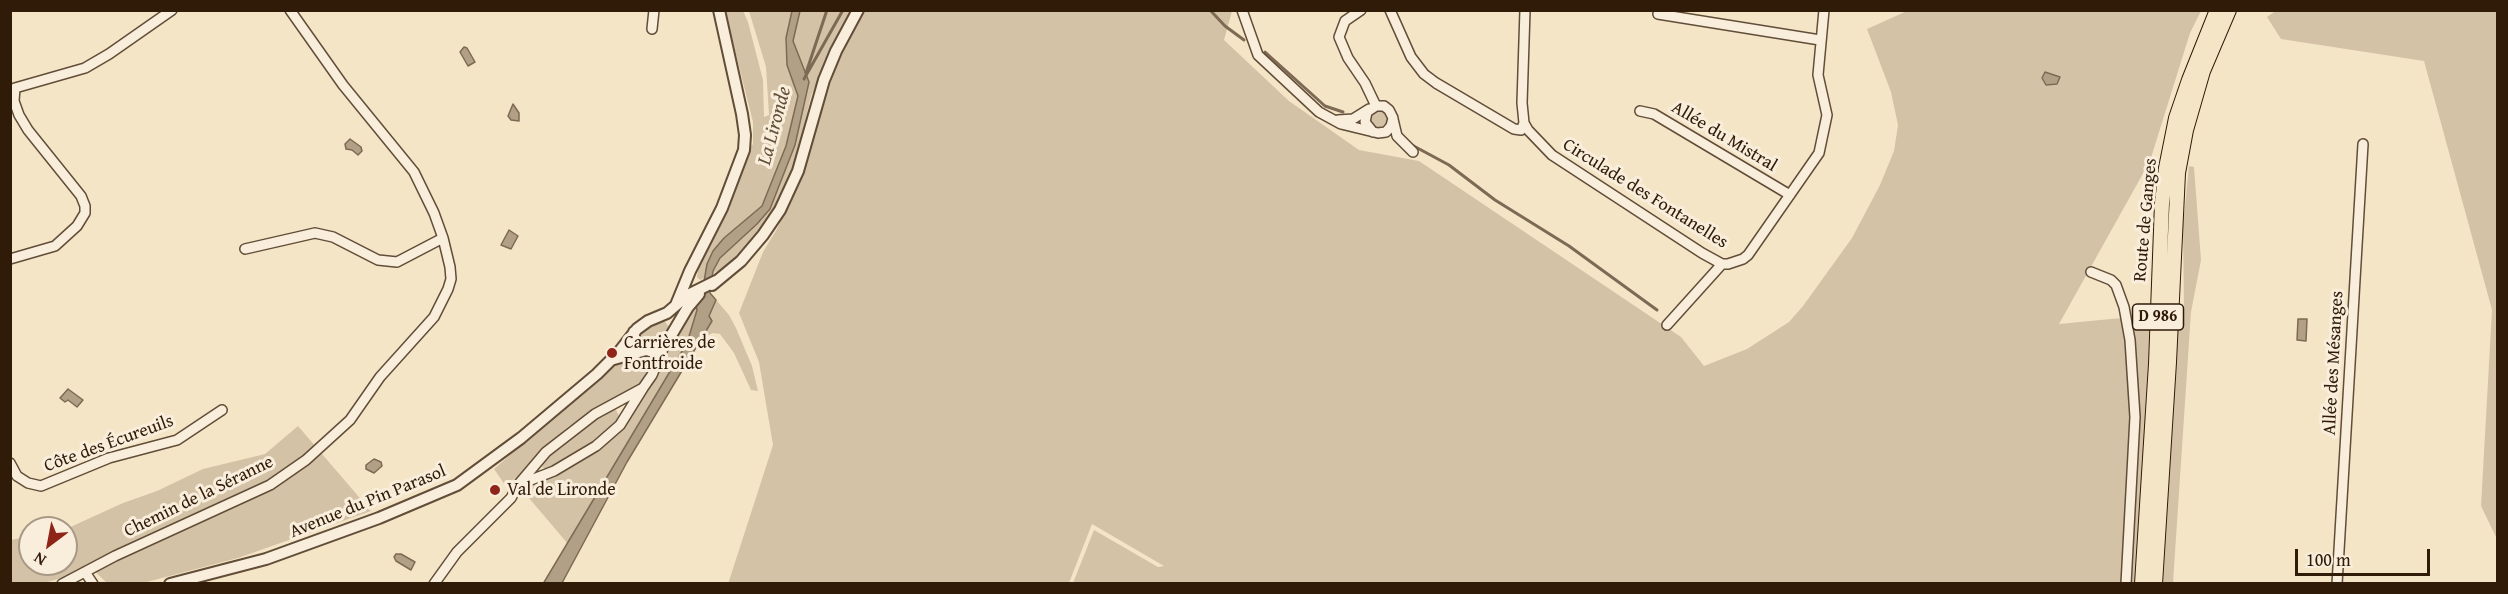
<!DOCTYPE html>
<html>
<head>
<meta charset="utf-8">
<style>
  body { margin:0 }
  #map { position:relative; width:2508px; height:594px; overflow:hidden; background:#f5e5c7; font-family:"Gentium Book Plus",serif }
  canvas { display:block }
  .frame { position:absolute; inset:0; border:12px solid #301a08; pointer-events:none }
  .north { position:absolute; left:18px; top:516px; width:60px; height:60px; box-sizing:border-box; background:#f8eedb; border:2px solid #a89987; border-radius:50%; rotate:212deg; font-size:16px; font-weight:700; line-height:24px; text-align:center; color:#301a08 }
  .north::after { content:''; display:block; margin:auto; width:21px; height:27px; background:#8f2418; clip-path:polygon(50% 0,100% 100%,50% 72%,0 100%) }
  .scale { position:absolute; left:2295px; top:549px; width:135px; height:27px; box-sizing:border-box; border:3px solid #301a08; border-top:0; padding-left:8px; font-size:18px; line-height:21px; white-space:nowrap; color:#301a08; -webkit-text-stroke:4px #f8eedb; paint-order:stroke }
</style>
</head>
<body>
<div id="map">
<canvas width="2508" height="594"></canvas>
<div class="frame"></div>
<div class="north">N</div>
<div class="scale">100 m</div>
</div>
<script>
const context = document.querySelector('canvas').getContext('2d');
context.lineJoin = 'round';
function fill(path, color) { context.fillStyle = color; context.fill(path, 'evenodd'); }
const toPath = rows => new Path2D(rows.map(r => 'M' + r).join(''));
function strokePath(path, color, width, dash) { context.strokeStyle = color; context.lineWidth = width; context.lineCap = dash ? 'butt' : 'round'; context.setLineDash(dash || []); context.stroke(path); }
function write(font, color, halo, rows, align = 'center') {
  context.font = font + ' "Gentium Book Plus",serif'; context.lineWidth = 6; context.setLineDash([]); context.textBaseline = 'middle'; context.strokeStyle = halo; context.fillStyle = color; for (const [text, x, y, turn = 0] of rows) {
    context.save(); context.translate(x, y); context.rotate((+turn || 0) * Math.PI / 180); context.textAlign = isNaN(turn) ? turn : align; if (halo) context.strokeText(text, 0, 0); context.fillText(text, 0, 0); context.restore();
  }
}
const green = toPath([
  [2277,10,2497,11,2497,539,2481,506,2492,310,2424,61,2281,39,2267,17],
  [725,11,743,11,748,22,763,80,764,117,769,115,766,67,749,11,853,11,832,47,811,96,796,159,776,207,764,225,733,263,700,280,697,277,698,270,726,213,741,175,746,153,753,144,753,122],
  [865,11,1232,11,1224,40,1289,101,1359,150,1419,161,1681,337,1704,366,1747,349,1789,322,1803,306,1852,238,1880,185,1894,151,1898,125,1891,92,1867,29,1907,11,2201,11,2190,33,2150,161,2059,324,2184,312,2183,226,2189,166,2194,167,2201,260,2191,312,2173,583,1073,583,1094,530,1158,567,1164,566,1092,524,1069,583,728,584,773,445,759,362,739,313,763,252,777,229,800,182,838,59],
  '1370 119a9 9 0 1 1 18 0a9 9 0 1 1-18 0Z',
  [711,294,729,315,736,328,752,366,758,391,751,390,734,353,720,334,713,333,705,337,702,299],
  [693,301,697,310,687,343,568,544,523,491,580,462,599,449,661,357],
  [659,322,665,322,670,328,667,336,656,345,648,346,638,340,639,334],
  [638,355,646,359,650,365,649,372,638,386,569,426,539,453,519,476,505,485,494,469,621,358],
  [612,409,616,410,620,417,613,428,576,455,548,470,542,467,545,459,590,422],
  [298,426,371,511,238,558,143,583,107,583,88,565,62,578,44,583,11,584,11,540,30,536,30,564,66,564,66,529,123,503,157,491,203,469,265,454]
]);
const water = toPath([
  [792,11,800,11,793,41,809,82,795,145,770,209,757,224,720,258,713,271,710,293,716,300,709,316,712,321,627,462,562,583,543,584,687,343,697,310,696,305,701,299,707,264,713,251,724,238,762,206,786,146,798,96,787,65,786,38,792,11],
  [464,47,467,48,475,62,468,66,460,52,464,47],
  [2045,72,2060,77,2057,84,2046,85,2042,78,2045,72],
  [513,104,519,113,519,121,511,120,508,116,513,104],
  [350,139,361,147,362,151,358,155,352,150,346,149,345,144,350,139],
  [509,230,518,236,511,249,501,245,509,230],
  [2298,319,2307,319,2306,341,2297,340,2298,319],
  [68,389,83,400,77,407,68,400,65,402,60,398,68,389],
  [374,459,381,462,382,466,374,473,366,469,366,465,374,459],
  [396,554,401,554,415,562,411,570,396,561,394,557,396,554]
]);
const stream = toPath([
  [1210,10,1225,26,1244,40],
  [1265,52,1325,106,1343,112],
  [806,73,827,10],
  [804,79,843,10],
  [1410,144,1449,165,1495,200,1569,246,1657,310]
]);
const minor = toPath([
  [1242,10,1258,55,1319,112,1341,124,1378,133,1386,132,1391,126,1393,118,1389,110,1384,106,1376,106,1367,112,1365,122,1373,132],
  [1361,10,1345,21,1339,37,1348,58,1365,83,1376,106],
  [1390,10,1411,57,1424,74,1436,83,1514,129,1521,130,1524,123],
  [1525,10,1522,103,1524,123,1528,130,1552,155,1702,253,1722,264,1728,264,1743,259,1748,255,1819,153,1827,115,1818,75,1824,10],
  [1658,14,1820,40],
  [652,29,654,10],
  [15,88,85,68,109,54,172,10],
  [1640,111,1654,114,1790,195],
  [1393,119,1397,136,1413,152],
  [1338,120,1353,119,1369,109],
  [245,249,315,233,333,237,378,260,397,262,443,238],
  [10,259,55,246,77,226,85,213,85,206,81,196,28,130,19,115,14,101,15,88],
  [2091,272,2111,280,2116,285,2124,307,2130,340,2135,417,2126,584],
  [1667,325,1722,264],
  [643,388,652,375,665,344],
  [10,463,17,476,28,483,41,486,109,458,177,440,222,410],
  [85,572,93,584],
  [62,584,115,556,270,485,306,460,350,420,380,377,434,317,448,289,451,279,450,267,443,238,434,213,414,172,343,85,290,10],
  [434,584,457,552,511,498,518,485,546,452,595,414,643,388,620,425,596,446,554,471,518,485],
  [2337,584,2363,144]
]);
const tertiary = toPath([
  [712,285,741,261,763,235,780,210,798,171,824,80,836,51,858,10],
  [676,305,690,271,722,208,744,150,745,135,742,114,719,10],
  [634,332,634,341,641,348,650,351,661,347,669,339,688,307,699,294],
  [614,359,646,350],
  [170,584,266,559,379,518,457,485,521,438,597,374,619,352,637,329,648,321,667,313,688,295,716,281]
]);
const primary = toPath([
  [2142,584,2156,364,2162,203,2166,168,2176,118,2189,80,2217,10],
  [2155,584,2169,362,2178,173,2186,130,2203,71,2229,10]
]);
const markers = [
  [612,353,6,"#8f2418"],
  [495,490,6,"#8f2418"]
];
const shields = [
  [2158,317,51]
];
const shieldNames = [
  ["D 986",2158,317]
];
const streetNames = [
  ["Allée du Mistral",1724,137,31],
  ["Circulade des Fontanelles",1645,194,32],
  ["Route de Ganges",2146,220,-85],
  ["Allée des Mésanges",2334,363,-87],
  ["Côte des Écureuils",109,444,-20],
  ["Chemin de la Séranne",199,497,-26],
  ["Avenue du Pin Parasol",368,502,-22]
];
const poiNames = [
  ["Carrières de",624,343],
  ["Fontfroide",624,364],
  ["Val de Lironde",507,490]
];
const waterNames = [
  ["La Lironde",775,126,-75]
];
fill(green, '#d4c2a7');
fill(water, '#b2a086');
strokePath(water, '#7e6a54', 1.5);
strokePath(stream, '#7e6a54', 3);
strokePath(minor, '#614d38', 12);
strokePath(tertiary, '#614d38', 14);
strokePath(primary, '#301a08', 16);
strokePath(minor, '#f8eedb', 9);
strokePath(tertiary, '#f8eedb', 10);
strokePath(primary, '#f5e5c7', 14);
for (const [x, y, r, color] of markers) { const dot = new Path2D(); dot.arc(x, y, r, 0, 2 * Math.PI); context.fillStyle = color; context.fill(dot); strokePath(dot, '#f8eedb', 2); }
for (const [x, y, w] of shields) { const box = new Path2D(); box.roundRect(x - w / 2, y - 13, w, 26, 4.5); context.fillStyle = '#f8eedb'; context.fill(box); strokePath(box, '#301a08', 1.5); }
write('bold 16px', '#301a08', null, shieldNames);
write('18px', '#301a08', '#f8eedb', streetNames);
write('18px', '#301a08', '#f8eedb', poiNames, 'left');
write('italic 20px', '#64503a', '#f8eedb', waterNames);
</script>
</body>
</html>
